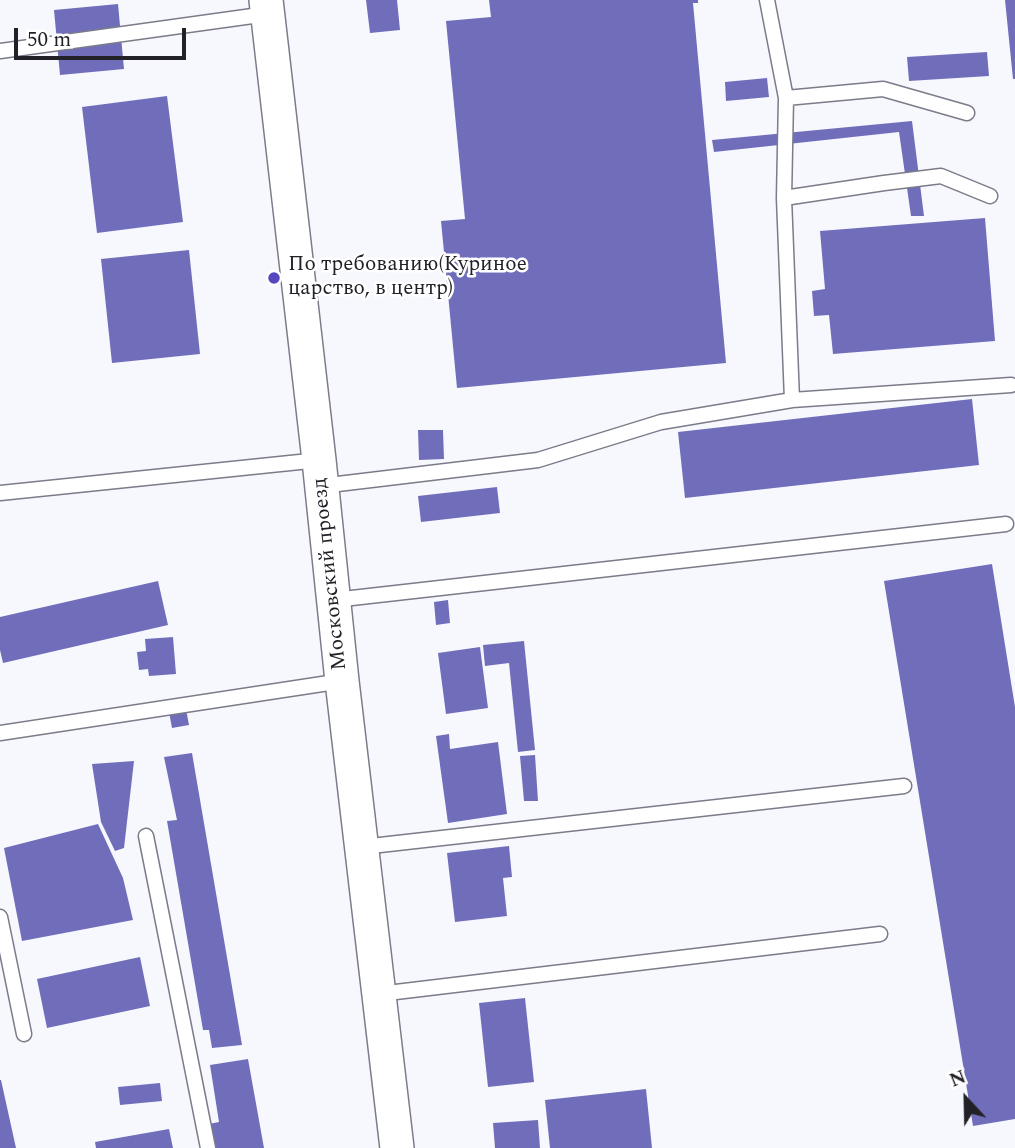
<!DOCTYPE html>
<html>
<head>
<meta charset="utf-8">
<style>
  body { margin:0 }
  #map { position:relative; width:1015px; height:1148px; overflow:hidden; background:#f7f8fe; font-family:Spectral,serif }
  canvas { display:block }
  .north { position:absolute; left:931px; top:1064px; width:70px; height:70px; -webkit-text-stroke:5px #fff; paint-order:stroke; rotate:338deg; font-size:19px; font-weight:700; line-height:28px; text-align:center; color:#212127 }
  .north::after { content:''; display:block; margin:auto; width:24px; height:32px; background:#212127; clip-path:polygon(50% 0,100% 100%,50% 72%,0 100%) }
  .scale { position:absolute; left:14px; top:28px; width:172px; height:32px; box-sizing:border-box; border:4px solid #212127; border-top:0; padding-left:9px; font-size:21px; line-height:24px; white-space:nowrap; color:#212127; -webkit-text-stroke:5px #fff; paint-order:stroke }
</style>
</head>
<body>
<div id="map">
<canvas width="1015" height="1148"></canvas>
<div class="north">N</div>
<div class="scale">50 m</div>
</div>
<script>
const context = document.querySelector('canvas').getContext('2d');
context.lineJoin = 'round';
function fill(path, color) { context.fillStyle = color; context.fill(path, 'evenodd'); }
const toPath = rows => new Path2D(rows.map(r => 'M' + r).join(''));
function strokePath(path, color, width, dash) { context.strokeStyle = color; context.lineWidth = width; context.lineCap = dash ? 'butt' : 'round'; context.setLineDash(dash || []); context.stroke(path); }
function write(font, color, halo, rows, align = 'center') {
  context.font = font + ' Spectral,serif'; context.lineWidth = 5; context.setLineDash([]); context.textBaseline = 'middle'; context.strokeStyle = halo; context.fillStyle = color; for (const [text, x, y, turn = 0] of rows) {
    context.save(); context.translate(x, y); context.rotate((+turn || 0) * Math.PI / 180); context.textAlign = isNaN(turn) ? turn : align; if (halo) context.strokeText(text, 0, 0); context.fillText(text, 0, 0); context.restore();
  }
}
const building = toPath([
  [366,0,397,0,400,30,370,33],
  [489,0,698,0,698,3,693,3,726,363,457,388,441,221,465,219,446,21,491,17],
  [1005,0,1015,0,1015,79,1013,79],
  [118,4,124,69,60,75,54,10],
  [987,52,989,76,909,81,907,57],
  [767,78,769,97,726,101,725,82],
  [167,96,183,222,97,233,82,107],
  [912,121,924,216,911,216,899,132,714,152,712,140],
  [985,218,995,341,833,354,829,315,814,316,812,291,825,289,820,231],
  [189,250,200,354,112,363,101,259],
  [972,399,979,465,685,498,678,432],
  [418,430,443,430,444,459,419,460],
  [497,487,500,513,421,522,418,496],
  [992,564,1015,707,1015,1119,973,1126,884,581],
  [158,581,168,625,3,663,0,650,0,617],
  [448,600,450,623,436,625,434,602],
  [173,637,176,674,149,676,148,669,139,670,137,652,146,651,145,639],
  [524,641,535,750,518,752,509,663,485,666,483,645],
  [480,647,488,708,446,714,438,653],
  [186,709,189,725,172,728,169,712],
  [449,734,450,749,498,742,507,814,448,823,436,736],
  [192,753,242,1045,212,1048,209,1030,203,1030,167,821,177,820,164,757],
  [535,755,538,801,524,801,520,756],
  [134,761,124,848,115,851,101,822,92,764],
  [98,824,123,878,133,920,22,941,4,848],
  [509,846,512,877,503,878,507,916,455,922,447,853],
  [140,957,150,1006,47,1028,37,979],
  [525,998,534,1082,488,1087,479,1003],
  [248,1059,264,1148,213,1148,209,1124,219,1122,210,1065],
  [0,1080,1,1080,16,1148,0,1148],
  [160,1083,162,1101,120,1105,118,1087],
  [646,1089,652,1148,550,1148,545,1100],
  [538,1120,540,1148,495,1148,493,1123],
  [169,1129,173,1148,96,1148,95,1142]
]);
const service = toPath([
  [767,0,786,98,784,198,792,400],
  [0,51,267,14],
  [786,98,883,89,967,113],
  [784,198,884,183,941,176,990,196],
  [321,486,538,460,661,422,792,400,1011,385],
  [0,493,319,460],
  [334,600,1006,524],
  [0,733,342,681],
  [146,836,208,1148],
  [362,847,904,786],
  [0,917,24,1034],
  [379,994,880,934]
]);
const tertiary = toPath([
  [266,0,319,460,342,681,397,1148]
]);
const markers = [
  [274,278,7,"#5747bf"]
];
const poiNames = [
  ["По требованию(Куриное",288,266],
  ["царство, в центр)",288,290]
];
const streetNames = [
  ["Московский проезд",331,574,-96]
];
fill(building, '#706ebb');
strokePath(service, '#7b7b89', 17);
strokePath(tertiary, '#7b7b89', 36);
strokePath(service, '#fff', 14);
strokePath(tertiary, '#fff', 33);
for (const [x, y, r, color] of markers) { const dot = new Path2D(); dot.arc(x, y, r, 0, 2 * Math.PI); context.fillStyle = color; context.fill(dot); strokePath(dot, '#fff', 2.5); }
write('21px', '#212127', '#fff', poiNames, 'left');
write('21px', '#212127', '#fff', streetNames);
</script>
</body>
</html>
